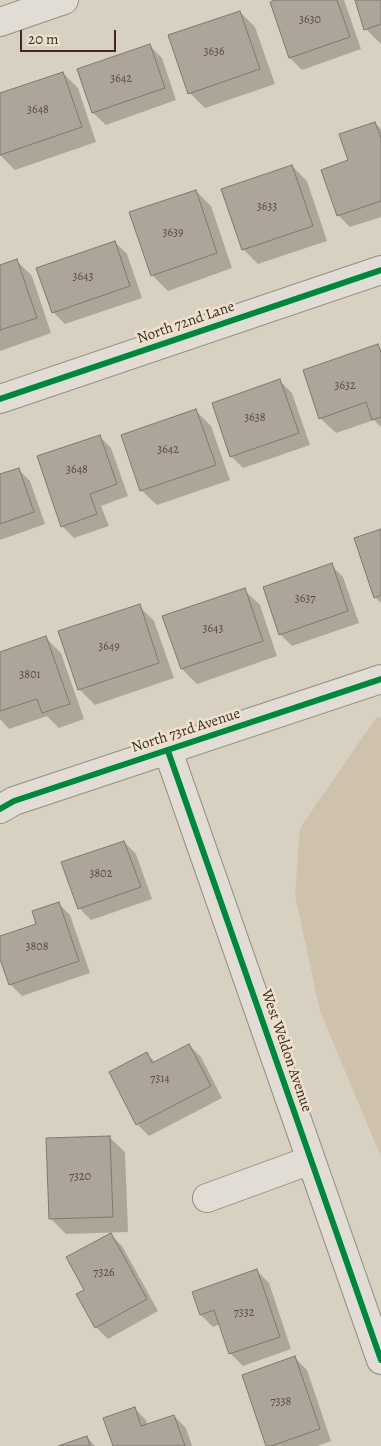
<!DOCTYPE html>
<html>
<head>
<meta charset="utf-8">
<style>
  body { margin:0 }
  #map { position:relative; width:381px; height:1446px; overflow:hidden; background:#d8d0c0; font-family:Alegreya,serif }
  canvas { display:block }
  .scale { position:absolute; left:20px; top:30px; width:96px; height:22px; box-sizing:border-box; border:2px solid #44291e; border-top:0; padding-left:6px; font-size:15px; line-height:18px; white-space:nowrap; color:#44291e; -webkit-text-stroke:4px #ece2cf; paint-order:stroke }
</style>
</head>
<body>
<div id="map">
<canvas width="381" height="1446"></canvas>
<div class="scale">20 m</div>
</div>
<script>
const context = document.querySelector('canvas').getContext('2d');
context.lineJoin = 'round';
function fill(path, color) { context.fillStyle = color; context.fill(path, 'evenodd'); }
const toPath = rows => new Path2D(rows.map(r => 'M' + r).join(''));
function strokePath(path, color, width, dash) { context.strokeStyle = color; context.lineWidth = width; context.lineCap = dash ? 'butt' : 'round'; context.setLineDash(dash || []); context.stroke(path); }
function write(font, color, halo, rows, align = 'center') {
  context.font = font + ' Alegreya,serif'; context.lineWidth = 5; context.setLineDash([]); context.textBaseline = 'middle'; context.strokeStyle = halo; context.fillStyle = color; for (const [text, x, y, turn = 0] of rows) {
    context.save(); context.translate(x, y); context.rotate((+turn || 0) * Math.PI / 180); context.textAlign = isNaN(turn) ? turn : align; if (halo) context.strokeText(text, 0, 0); context.fillText(text, 0, 0); context.restore();
  }
}
const green = toPath([
  [381,717,381,1157,320,1011,295,895,300,828,376,718]
]);
const shadow = toPath([
  [279,0,344,0,361,49,302,70,290,58,271,3],
  [356,0,381,0,381,44,366,29],
  [240,12,255,27,275,84,205,108,190,93],
  [150,46,162,58,176,100,106,125,93,113,79,70],
  [63,73,78,88,96,142,15,170,0,155,0,95],
  [375,123,381,129,381,217,350,227,338,215],
  [292,166,307,181,327,241,258,264,243,249],
  [196,191,211,206,232,268,168,291,152,275],
  [115,242,127,254,142,298,65,324,53,312],
  [17,261,32,276,51,333,0,351,0,266],
  [378,346,381,349,381,427,374,420,336,433,320,418],
  [280,381,292,393,310,445,243,468,231,456],
  [196,411,211,426,230,480,157,505,141,490],
  [99,436,111,448,128,496,101,506,109,526,74,538,62,526],
  [18,469,30,481,45,524,0,540,0,476],
  [381,530,381,603,375,597],
  [331,565,343,577,359,623,292,646,280,634],
  [244,590,260,605,277,656,197,684,182,669,164,617],
  [139,606,154,621,174,678,95,705,79,689],
  [46,638,61,653,84,719,59,728,47,716,9,729,0,719,0,654],
  [124,842,136,854,152,899,91,920,79,908],
  [58,903,70,915,90,973,22,996,10,984,0,955,0,938,38,925],
  [189,1045,201,1057,222,1098,149,1136,137,1124,147,1054,155,1062],
  [109,1137,125,1152,128,1232,66,1234,50,1218],
  [110,1234,122,1246,158,1311,108,1339,96,1327,86,1291],
  [257,1271,269,1283,291,1349,243,1366,231,1354,220,1324,213,1327,201,1315],
  [295,1358,307,1370,331,1441,317,1446,267,1446],
  [134,1408,146,1420,148,1425,174,1416,186,1428,192,1446,114,1446],
  [87,1437,95,1446,62,1446]
]);
const building = toPath([
  [275,0,337,0,350,37,289,58,270,2,275,0],
  [355,0,381,0,381,24,364,30,355,0],
  [240,11,260,69,188,94,168,35,240,11],
  [150,44,165,88,92,113,77,69,150,44],
  [63,72,82,127,0,155,0,93,63,72],
  [375,122,381,138,381,201,337,216,321,170,348,160,339,134,375,122],
  [292,165,313,226,242,250,221,189,292,165],
  [196,190,217,253,151,276,129,212,196,190],
  [115,241,130,286,52,313,36,268,115,241],
  [17,259,37,318,0,330,0,265,17,259],
  [378,344,381,353,381,417,372,420,366,402,319,419,303,370,378,344],
  [280,379,299,433,230,457,212,403,280,379],
  [196,409,216,465,140,491,121,435,196,409],
  [100,435,117,484,90,494,97,514,61,527,37,456,100,435],
  [19,468,34,512,0,524,0,474,19,468],
  [381,529,381,595,374,598,354,538,381,529],
  [332,563,348,611,279,635,263,587,332,563],
  [245,588,263,641,181,669,162,616,245,588],
  [140,604,159,663,78,690,58,631,140,604],
  [46,636,70,704,42,713,37,699,0,711,0,652,46,636],
  [124,841,141,887,78,909,61,862,124,841],
  [59,902,79,961,9,985,0,959,0,936,36,924,32,911,59,902],
  [189,1044,211,1086,136,1125,109,1072,147,1052,152,1063,189,1044],
  [110,1136,113,1217,49,1219,46,1138,110,1136],
  [111,1233,147,1299,95,1328,76,1294,84,1290,66,1257,111,1233],
  [257,1269,280,1337,229,1354,214,1310,200,1315,192,1292,257,1269],
  [295,1356,320,1429,271,1446,266,1446,242,1375,295,1356],
  [135,1407,141,1426,174,1415,185,1446,113,1446,103,1418,135,1407],
  [87,1436,90,1446,58,1446,87,1436]
]);
const street = toPath([
  [0,22,64,0],
  [0,399,381,270],
  [168,751,381,1360],
  [0,809,14,801,381,679],
  [207,1198,311,1160]
]);
const cycleway = toPath([
  [0,399,381,270],
  [168,751,381,1360],
  [0,809,14,801,381,679]
]);
const numberNames = [
  ["3630",310,20],
  ["3636",214,52],
  ["3642",121,79],
  ["3648",38,110],
  ["3633",267,207],
  ["3639",173,233],
  ["3643",83,277],
  ["3632",345,386],
  ["3638",255,418],
  ["3642",168,450],
  ["3648",77,470],
  ["3637",305,599],
  ["3643",213,629],
  ["3649",109,647],
  ["3801",30,675],
  ["3802",101,874],
  ["3808",37,947],
  ["7314",160,1079],
  ["7320",80,1177],
  ["7326",104,1273],
  ["7332",244,1313],
  ["7338",281,1402]
];
const streetNames = [
  ["North 72nd Lane",186,323,-19],
  ["North 73rd Avenue",186,731,-18],
  ["West Weldon Avenue",286,1051,71]
];
fill(green, '#cfc2ac');
fill(shadow, '#0003');
fill(building, '#ada59a');
strokePath(building, '#80776e', 1);
strokePath(street, '#958d83', 30);
strokePath(street, '#e1ddd4', 28);
strokePath(cycleway, '#00873e', 6);
write('12px', '#5e483d', null, numberNames);
write('15px', '#44291e', '#ece2cf', streetNames);
</script>
</body>
</html>
